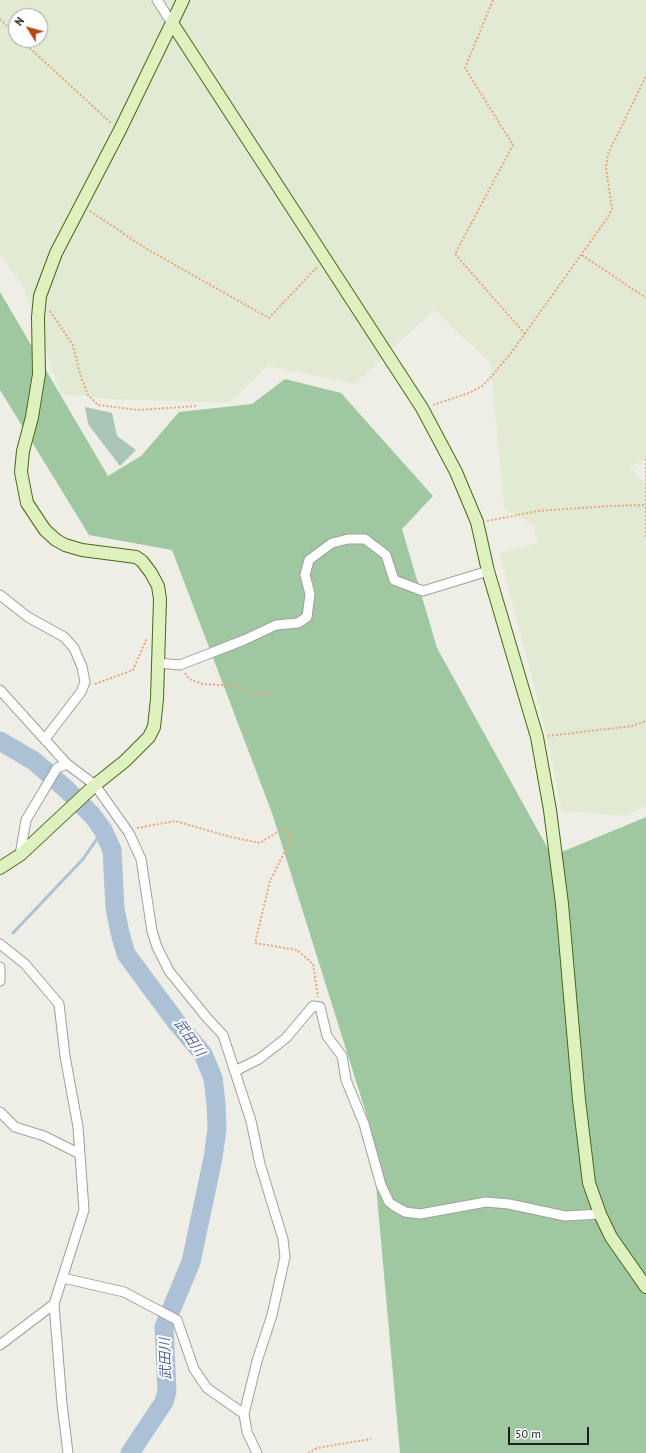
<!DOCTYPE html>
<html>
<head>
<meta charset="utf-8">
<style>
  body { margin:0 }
  #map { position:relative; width:646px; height:1453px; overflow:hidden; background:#eeeee6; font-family:"PT Sans",sans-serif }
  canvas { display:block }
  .north { position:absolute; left:8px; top:8px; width:40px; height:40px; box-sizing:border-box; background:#fff; border:1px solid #a5a5a5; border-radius:50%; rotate:307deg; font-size:11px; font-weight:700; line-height:16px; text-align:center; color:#1e1e1e }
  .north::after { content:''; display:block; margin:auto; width:14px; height:18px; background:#b34719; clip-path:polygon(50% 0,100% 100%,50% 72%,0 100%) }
  .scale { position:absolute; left:508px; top:1427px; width:81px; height:18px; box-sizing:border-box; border:2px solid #1e1e1e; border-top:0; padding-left:5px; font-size:12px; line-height:14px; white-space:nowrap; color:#1e1e1e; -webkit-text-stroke:3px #fff; paint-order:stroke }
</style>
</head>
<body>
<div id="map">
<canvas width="646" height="1453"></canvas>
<div class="north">N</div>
<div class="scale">50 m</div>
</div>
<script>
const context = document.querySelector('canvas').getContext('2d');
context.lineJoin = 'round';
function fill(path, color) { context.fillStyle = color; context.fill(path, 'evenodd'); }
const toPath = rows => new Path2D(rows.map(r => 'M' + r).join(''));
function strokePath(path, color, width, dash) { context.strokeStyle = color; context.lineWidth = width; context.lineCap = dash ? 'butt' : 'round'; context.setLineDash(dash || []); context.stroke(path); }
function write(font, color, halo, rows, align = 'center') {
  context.font = font + ' "PT Sans","Noto Sans JP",sans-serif'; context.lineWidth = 4; context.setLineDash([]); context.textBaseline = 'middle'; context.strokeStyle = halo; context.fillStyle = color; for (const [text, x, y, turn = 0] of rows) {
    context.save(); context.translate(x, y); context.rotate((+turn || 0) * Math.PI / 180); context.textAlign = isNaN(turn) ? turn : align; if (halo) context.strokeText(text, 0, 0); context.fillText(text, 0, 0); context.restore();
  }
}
const farmland = toPath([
  [0,0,646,0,646,459,630,467,646,485,646,805,626,816,562,811,544,724,499,553,537,543,534,526,504,508,490,363,434,310,355,384,268,366,229,403,113,399,61,394,23,287,0,255],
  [16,16,40,16,40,40,16,40]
]);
const forest = toPath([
  [0,292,108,476,141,456,179,412,252,404,285,379,341,393,433,496,402,529,437,648,552,856,646,817,646,1453,400,1453,371,1129,272,813,172,550,89,535,0,390]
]);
const cemetery = toPath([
  [85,407,112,413,117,436,136,450,120,466,88,424]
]);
const stream = toPath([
  [13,933,83,859,103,830]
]);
const river = toPath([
  [0,741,34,761,66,789,92,815,103,830,112,850,115,908,120,933,126,954,177,1023,203,1054,213,1078,216,1103,217,1129,213,1158,191,1262,164,1327,167,1391,164,1402,130,1453]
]);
const path = toPath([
  [493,0,465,68,513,145,455,254,525,334],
  [0,19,16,35],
  [21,40,111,123],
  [90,211,145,248,269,318,318,266],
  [582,255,646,298],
  [50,311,73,345,80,374,88,395,98,405,138,410,197,406],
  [433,405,469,393,482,386,491,377,511,353,608,217,612,209,606,167,608,154,646,76],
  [646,459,646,537],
  [487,521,538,511,610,506,645,505],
  [185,673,189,679,203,684,237,686,251,693,271,695],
  [95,684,133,670,147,638],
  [548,736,632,726,646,721],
  [137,828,175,821,231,837,260,843,284,828,292,837,270,881,255,943,297,950,313,964,318,997],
  [308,1453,317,1448,371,1439]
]);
const street = toPath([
  [157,0,172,23],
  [0,595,28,617,64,637,74,648,82,667,85,682,81,692,45,739],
  [157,663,180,665,244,640,276,625,298,623,307,617,310,594,305,575,309,560,332,543,348,539,365,539,386,555,394,580,423,591,488,571],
  [0,690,67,764,95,785,129,833,141,859,152,931,157,947,169,971,208,1019,223,1035,251,1121,260,1164,283,1239,285,1257,272,1315,257,1361,244,1414,247,1432,257,1453],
  [20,855,26,820,57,768,67,764],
  [0,944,25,964,59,1004,65,1056,78,1127,84,1210,54,1304,62,1404,68,1453],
  [0,967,0,981],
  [235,1071,259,1059,286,1038,313,1006,320,1007,327,1036,342,1056,346,1080,364,1124,381,1185,389,1202,393,1205,405,1212,420,1214,486,1202,509,1204,565,1216,600,1214],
  [0,1112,15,1127,44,1136,80,1154],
  [63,1278,124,1292,177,1320,194,1369,207,1388,244,1414],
  [0,1345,54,1304]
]);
const secondary = toPath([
  [172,23,422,408,456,472,477,522,488,571,537,737,550,810,562,904,579,1100,589,1183,600,1214,611,1237,646,1287],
  [0,868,20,855,95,785,125,761,149,737,154,727,157,699,160,599,158,586,151,573,142,561,136,557,82,550,65,545,56,540,45,530,27,503,21,472,23,451,32,417,39,374,38,317,40,296,56,253,120,130,183,0]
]);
const waterNames = [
  ["武田川",189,1038,55],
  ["武田川",166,1359,-92]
];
fill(farmland, '#e2ead3');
fill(forest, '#a0c8a0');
fill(cemetery, '#aac4b5');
strokePath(stream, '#acc0d6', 3);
strokePath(river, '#acc0d6', 19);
strokePath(street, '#9f9f9f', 11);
strokePath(secondary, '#456813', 14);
strokePath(path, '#e8a77d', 2, [2, 2]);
strokePath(street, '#fff', 9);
strokePath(secondary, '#e0f1c0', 12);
write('italic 14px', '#5766a2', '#fff', waterNames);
</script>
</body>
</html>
